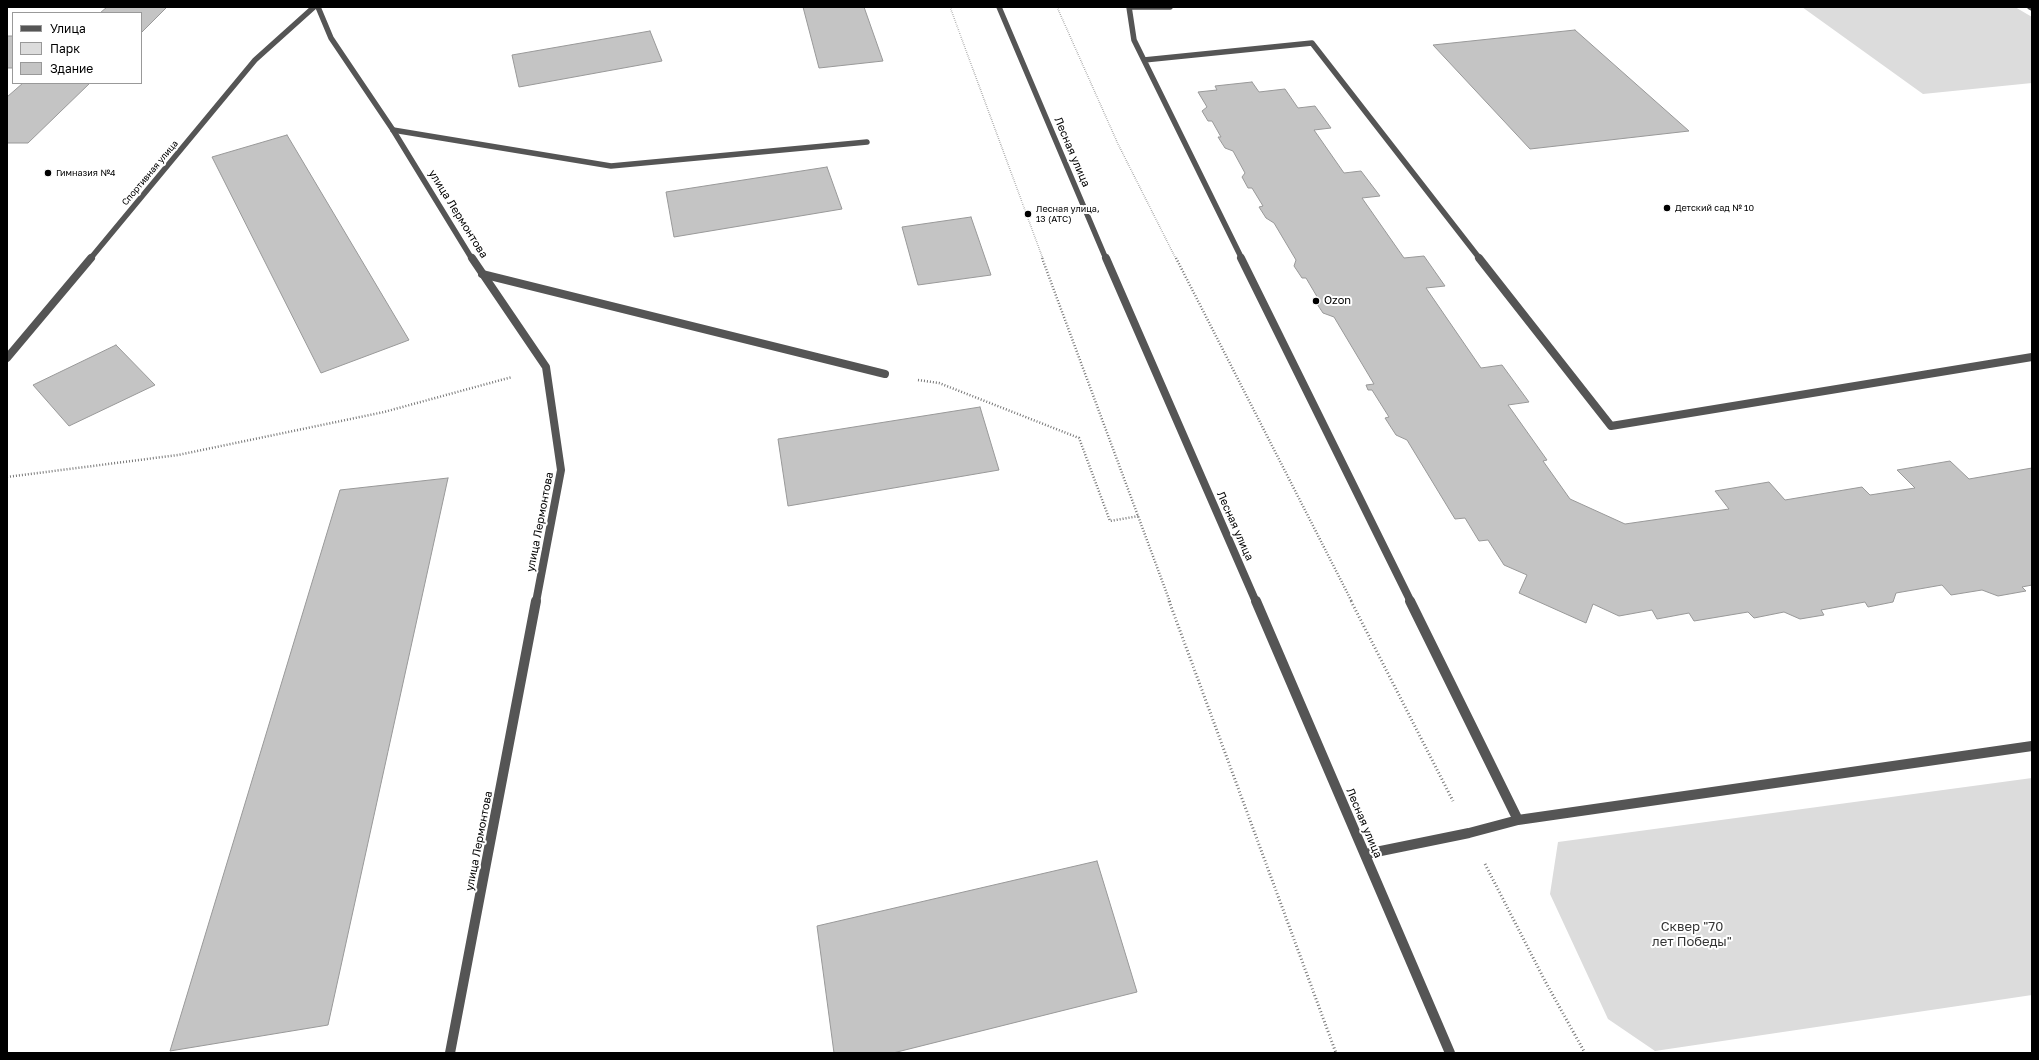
<!DOCTYPE html>
<html>
<head>
<meta charset="utf-8">
<style>
  body { margin:0 }
  #map { position:relative; width:2039px; height:1060px; overflow:hidden; background:#fff; font-family:"Golos Text",sans-serif }
  canvas { display:block }
  .frame { position:absolute; inset:0; border:8px solid #000; pointer-events:none }
  .legend { position:absolute; left:12px; top:12px; width:130px; height:72px; box-sizing:border-box; background:#fff; border:1px solid #999; margin:0; padding:5px 7px; list-style:none; font-size:12px; color:#000 }
  .legend li { display:flex; align-items:center; gap:8px; height:20px }
  .legend b { width:20px; border:1px solid #999 }
</style>
</head>
<body>
<div id="map">
<canvas width="2039" height="1060"></canvas>
<div class="frame"></div>
<ul class="legend">
<li><b style="height:5px;background:#555"></b>Улица</li>
<li><b style="height:11px;background:#dcdcdc"></b>Парк</li>
<li><b style="height:11px;background:#c4c4c4"></b>Здание</li>
</ul>
</div>
<script>
const context = document.querySelector('canvas').getContext('2d');
context.lineJoin = 'round';
function fill(path, color) { context.fillStyle = color; context.fill(path, 'evenodd'); }
const toPath = rows => new Path2D(rows.map(r => 'M' + r).join(''));
function strokePath(path, color, width, dash) { context.strokeStyle = color; context.lineWidth = width; context.lineCap = dash ? 'butt' : 'round'; context.setLineDash(dash || []); context.stroke(path); }
function write(font, color, halo, rows, align = 'center') {
  context.font = font + ' "Golos Text",sans-serif'; context.lineWidth = 4; context.setLineDash([]); context.textBaseline = 'middle'; context.strokeStyle = halo; context.fillStyle = color; for (const [text, x, y, turn = 0] of rows) {
    context.save(); context.translate(x, y); context.rotate((+turn || 0) * Math.PI / 180); context.textAlign = isNaN(turn) ? turn : align; if (halo) context.strokeText(text, 0, 0); context.fillText(text, 0, 0); context.restore();
  }
}
const green = toPath([
  [1802,7,2015,7,2032,17,2032,83,1923,94],
  [2032,778,2032,995,1655,1051,1608,1019,1550,894,1558,842]
]);
const building = toPath([
  [107,7,167,7,141,33,141,13,100,13,107,7],
  [803,7,864,7,883,61,819,68,803,7],
  [1575,30,1689,131,1530,149,1433,45,1575,30],
  [650,31,662,61,519,87,512,55,650,31],
  [7,36,13,36,13,68,7,68,7,36],
  [1252,82,1259,92,1285,89,1298,108,1315,106,1331,128,1314,130,1344,173,1361,171,1380,196,1362,198,1404,258,1424,256,1445,286,1426,288,1481,368,1502,365,1529,402,1508,405,1547,460,1543,461,1570,499,1625,524,1729,509,1715,491,1769,482,1785,500,1862,487,1870,495,1915,488,1897,470,1950,461,1969,479,2032,468,2032,585,2022,587,2026,591,1998,596,1982,590,1951,595,1942,585,1896,593,1893,602,1868,607,1865,602,1821,610,1824,615,1800,619,1784,612,1754,618,1748,612,1694,621,1689,613,1657,619,1652,610,1619,616,1593,604,1586,623,1519,593,1527,575,1504,565,1488,540,1479,541,1465,518,1455,519,1407,440,1396,435,1385,418,1389,417,1372,390,1368,390,1366,385,1374,384,1334,317,1323,313,1315,301,1319,300,1306,278,1302,278,1294,266,1296,260,1274,223,1266,218,1259,207,1263,206,1252,188,1248,188,1242,177,1245,173,1233,151,1225,148,1218,137,1221,137,1212,121,1208,121,1202,111,1207,107,1198,92,1217,90,1215,86,1252,82],
  [23,83,90,83,28,143,7,143,7,97,23,83],
  [287,135,409,340,321,373,212,157,287,135],
  [827,167,842,209,674,237,666,192,827,167],
  [971,217,991,275,918,285,902,227,971,217],
  [116,345,155,385,69,426,33,385,116,345],
  [980,407,999,470,788,506,778,439,980,407],
  [448,478,328,1025,170,1051,340,490,448,478],
  [1097,861,1137,992,893,1053,834,1053,817,926,1097,861]
]);
const pathFar2 = toPath([
  [950,7,1043,259],
  [1057,7,1118,144,1176,259]
]);
const pathFar1 = toPath([
  [1042,258,1170,602],
  [1176,258,1352,602],
  [918,380,939,383,1079,438,1110,521,1139,516],
  [7,477,178,455,384,412,512,377]
]);
const path = toPath([
  [1169,601,1336,1053],
  [1351,601,1453,801],
  [1485,864,1545,981,1585,1053]
]);
const serviceFar2 = toPath([
  [1129,7,1134,40,1242,259],
  [1129,7,1170,7],
  [2030,7,2032,8],
  [1144,60,1312,43,1480,259],
  [393,130,611,166,867,142]
]);
const serviceFar1 = toPath([
  [1241,258,1411,602],
  [1479,258,1611,426,2032,357],
  [482,274,885,374]
]);
const service = toPath([
  [1410,601,1518,820],
  [1366,854,1469,833,1518,820,2032,746]
]);
const minorFar2 = toPath([
  [318,7,331,38,393,130,472,259],
  [90,259,255,60,314,7]
]);
const minorFar1 = toPath([
  [472,258,546,367,561,470,536,602],
  [7,358,91,258]
]);
const minor = toPath([
  [450,1053,536,601]
]);
const tertiaryFar2 = toPath([
  [999,7,1106,259]
]);
const tertiaryFar1 = toPath([
  [1106,258,1256,602]
]);
const tertiary = toPath([
  [1256,601,1450,1053]
]);
const markers = [
  [48,173,4,"#000"],
  [1667,208,4,"#000"],
  [1028,214,4,"#000"],
  [1316,301,4,"#000"]
];
const farPoinames = [
  ["Гимназия №4",56,173],
  ["Детский сад № 10",1675,208],
  ["Лесная улица,",1036,209],
  ["13 (АТС)",1036,219]
];
const farStreetnames = [
  ["Спортивная улица",150,173,-50]
];
const streetNames = [
  ["Лесная улица",1072,152,67],
  ["улица Лермонтова",458,214,58],
  ["улица Лермонтова",540,522,-79],
  ["Лесная улица",1235,526,66],
  ["Лесная улица",1364,823,67],
  ["улица Лермонтова",479,841,-79]
];
const poiNames = [
  ["Ozon",1324,301]
];
const nearParknames = [
  ["Сквер \"70",1692,927],
  ["лет Победы\"",1692,942]
];
fill(green, '#dcdcdc');
fill(building, '#c4c4c4');
strokePath(building, '#999', 1);
strokePath(pathFar2, '#777', 1.5, [0.5, 1.5]);
strokePath(pathFar1, '#777', 2.5, [1, 2]);
strokePath(path, '#777', 3, [1, 2.5]);
strokePath(serviceFar2, '#555', 5.5);
strokePath(serviceFar1, '#555', 8);
strokePath(service, '#555', 10);
strokePath(minorFar2, '#555', 5.5);
strokePath(minorFar1, '#555', 8);
strokePath(minor, '#555', 10);
strokePath(tertiaryFar2, '#555', 5.5);
strokePath(tertiaryFar1, '#555', 8);
strokePath(tertiary, '#555', 10);
for (const [x, y, r, color] of markers) { const dot = new Path2D(); dot.arc(x, y, r, 0, 2 * Math.PI); context.fillStyle = color; context.fill(dot); strokePath(dot, '#fff', 1.5); }
write('9px', '#000', '#fff', farPoinames, 'left');
write('9px', '#000', '#fff', farStreetnames);
write('11px', '#000', '#fff', streetNames);
write('11px', '#000', '#fff', poiNames, 'left');
write('13px', '#333', '#fff', nearParknames);
</script>
</body>
</html>
